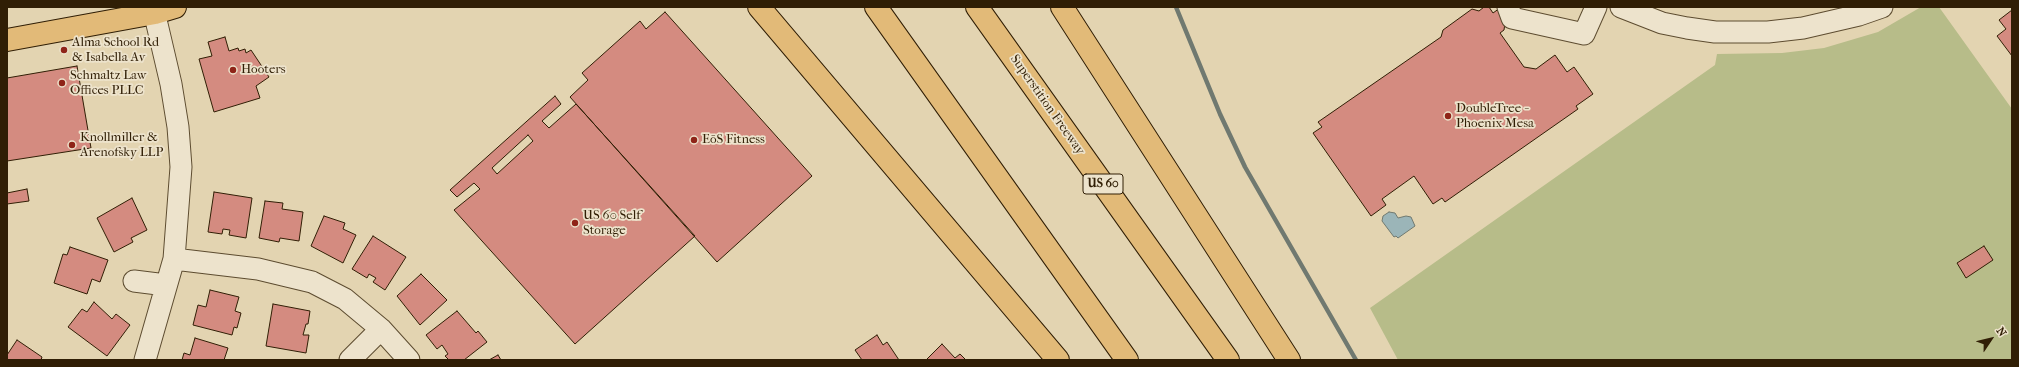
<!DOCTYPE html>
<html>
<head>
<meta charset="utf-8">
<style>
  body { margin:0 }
  #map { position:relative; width:2019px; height:367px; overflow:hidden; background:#e3d4b1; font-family:"IM FELL French Canon",serif }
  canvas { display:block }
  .frame { position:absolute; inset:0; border:8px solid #301e05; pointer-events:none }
  .north { position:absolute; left:1971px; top:319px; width:40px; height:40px; -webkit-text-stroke:3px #ede3cc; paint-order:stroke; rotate:55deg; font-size:11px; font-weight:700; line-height:16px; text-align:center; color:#301e05 }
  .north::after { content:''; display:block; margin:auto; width:14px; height:18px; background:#301e05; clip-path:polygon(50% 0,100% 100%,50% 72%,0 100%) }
</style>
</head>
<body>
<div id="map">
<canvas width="2019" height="367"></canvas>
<div class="frame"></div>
<div class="north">N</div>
</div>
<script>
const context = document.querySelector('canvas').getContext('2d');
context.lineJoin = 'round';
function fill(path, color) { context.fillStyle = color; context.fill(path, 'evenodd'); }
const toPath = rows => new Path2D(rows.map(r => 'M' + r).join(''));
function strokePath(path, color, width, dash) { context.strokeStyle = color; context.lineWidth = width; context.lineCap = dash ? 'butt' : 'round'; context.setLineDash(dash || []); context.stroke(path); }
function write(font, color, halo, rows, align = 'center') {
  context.font = font + ' "IM FELL French Canon",serif'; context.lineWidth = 3.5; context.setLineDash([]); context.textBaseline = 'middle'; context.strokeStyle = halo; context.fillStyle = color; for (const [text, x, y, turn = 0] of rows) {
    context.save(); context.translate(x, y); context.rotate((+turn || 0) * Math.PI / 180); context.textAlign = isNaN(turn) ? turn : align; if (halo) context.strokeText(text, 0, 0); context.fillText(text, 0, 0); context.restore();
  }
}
const green = toPath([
  [1921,7,1939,7,2012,109,2012,360,1398,360,1370,308,1715,65,1717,54,1782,53,1824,48,1878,32]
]);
const water = toPath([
  [1389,212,1395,213,1398,218,1406,216,1411,217,1415,226,1398,238,1396,236,1394,237,1382,221,1383,216,1389,212]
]);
const stream = toPath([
  [1176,7,1220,114,1245,167,1356,360]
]);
const building = toPath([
  [1484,7,1489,7,1493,13,1500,8,1506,16,1504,30,1500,33,1524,67,1536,69,1555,55,1567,72,1574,67,1593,94,1576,106,1578,109,1445,202,1442,198,1433,204,1414,176,1382,199,1386,205,1371,216,1313,133,1322,127,1318,122,1441,37,1443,30,1472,9,1479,11,1484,7],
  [2012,10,2012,56,1997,36,2006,29,1999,20,2012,10],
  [665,12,812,176,717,262,570,97,588,80,582,73,640,21,646,29,665,12],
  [225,37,229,51,238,48,239,51,245,49,246,53,251,50,269,77,256,86,260,98,214,112,199,59,212,56,208,42,225,37],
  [77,66,91,148,7,161,7,78,77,66],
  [555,96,561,104,542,121,549,128,576,104,695,236,575,344,454,210,480,189,474,183,457,197,450,190,555,96],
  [528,135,533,141,497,174,492,168,528,135],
  [27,189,29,201,7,204,7,193,27,189],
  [214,192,252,198,246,238,229,235,230,230,223,229,222,234,208,232,214,192],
  [132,198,147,230,131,238,133,242,114,252,97,218,132,198],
  [265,201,283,203,282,209,303,212,299,241,280,238,279,242,259,238,265,201],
  [324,216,345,223,343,229,356,235,343,263,311,246,324,216],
  [373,236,406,257,385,290,373,282,376,278,369,274,367,278,352,269,373,236],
  [1984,246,1993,260,1966,278,1957,263,1984,246],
  [70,247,108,260,100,282,92,279,87,294,54,283,63,254,67,255,70,247],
  [421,274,447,300,420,325,397,296,421,274],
  [210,290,239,297,235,311,241,313,237,328,234,327,232,335,193,325,198,305,206,307,210,290],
  [94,302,112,319,116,314,130,325,107,356,68,327,82,309,87,312,94,302],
  [273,304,310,311,308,324,306,324,303,335,309,335,306,353,266,346,273,304],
  [457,311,476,333,478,331,487,342,464,360,449,360,445,356,448,354,442,345,437,349,426,335,457,311],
  [877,335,883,345,887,342,899,360,862,360,855,350,877,335],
  [195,338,228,348,224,360,182,360,184,353,190,355,195,338],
  [17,340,42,357,41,360,7,360,7,355,17,340],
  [942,344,955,358,960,354,966,360,926,360,942,344],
  [498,355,501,360,489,360,498,355]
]);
const minor = toPath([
  [1508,7,1512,18,1584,34,1596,7],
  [1621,7,1662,23,1687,28,1715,32,1768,32,1803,28,1859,15,1882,7],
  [174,259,258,269,312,282,345,299,381,329,409,360],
  [134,281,166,285],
  [145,360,174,259,181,167,178,127,171,84,153,7],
  [350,360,381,329]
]);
const major = toPath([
  [7,40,155,13,175,7]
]);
const highway = toPath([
  [759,7,1058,360],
  [876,7,1127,360],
  [977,7,1228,360],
  [1062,7,1289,360]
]);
const markers = [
  [64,50,4,"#8f2418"],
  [233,70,4,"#8f2418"],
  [62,83,4,"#8f2418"],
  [1448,116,4,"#8f2418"],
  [694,140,4,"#8f2418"],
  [72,145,4,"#8f2418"],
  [575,223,4,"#8f2418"]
];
const shields = [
  [1103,184,40]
];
const shieldNames = [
  ["US 60",1103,184]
];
const poiNames = [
  ["Alma School Rd",72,43],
  ["& Isabella Av",72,58],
  ["Hooters",241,70],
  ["Schmaltz Law",70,76],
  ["Offices PLLC",70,91],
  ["DoubleTree -",1456,109],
  ["Phoenix Mesa",1456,124],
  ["Knollmiller &",80,138],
  ["Arenofsky LLP",80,153],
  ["EōS Fitness",702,140],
  ["US 60 Self",583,216],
  ["Storage",583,231]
];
const streetNames = [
  ["Superstition Freeway",1047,105,55]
];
fill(green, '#b7bc89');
fill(water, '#9bb5b8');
strokePath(water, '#707970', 1);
strokePath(stream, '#707970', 4.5);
fill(building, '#d48b80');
strokePath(building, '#301e05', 1);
strokePath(minor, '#5d4c30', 23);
strokePath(major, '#301e05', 24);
strokePath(highway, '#301e05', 24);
strokePath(minor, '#ede3cc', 21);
strokePath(major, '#e2ba78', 22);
strokePath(highway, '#e2ba78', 22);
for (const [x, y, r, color] of markers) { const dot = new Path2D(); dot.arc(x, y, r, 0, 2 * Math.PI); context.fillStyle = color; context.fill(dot); strokePath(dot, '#ede3cc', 1.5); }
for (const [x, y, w] of shields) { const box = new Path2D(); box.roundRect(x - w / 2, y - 10, w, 20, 3); context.fillStyle = '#ede3cc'; context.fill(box); strokePath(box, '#301e05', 1); }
write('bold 12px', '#301e05', null, shieldNames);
write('13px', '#301e05', '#ede3cc', poiNames, 'left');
write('13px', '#301e05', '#ede3cc', streetNames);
</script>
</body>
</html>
